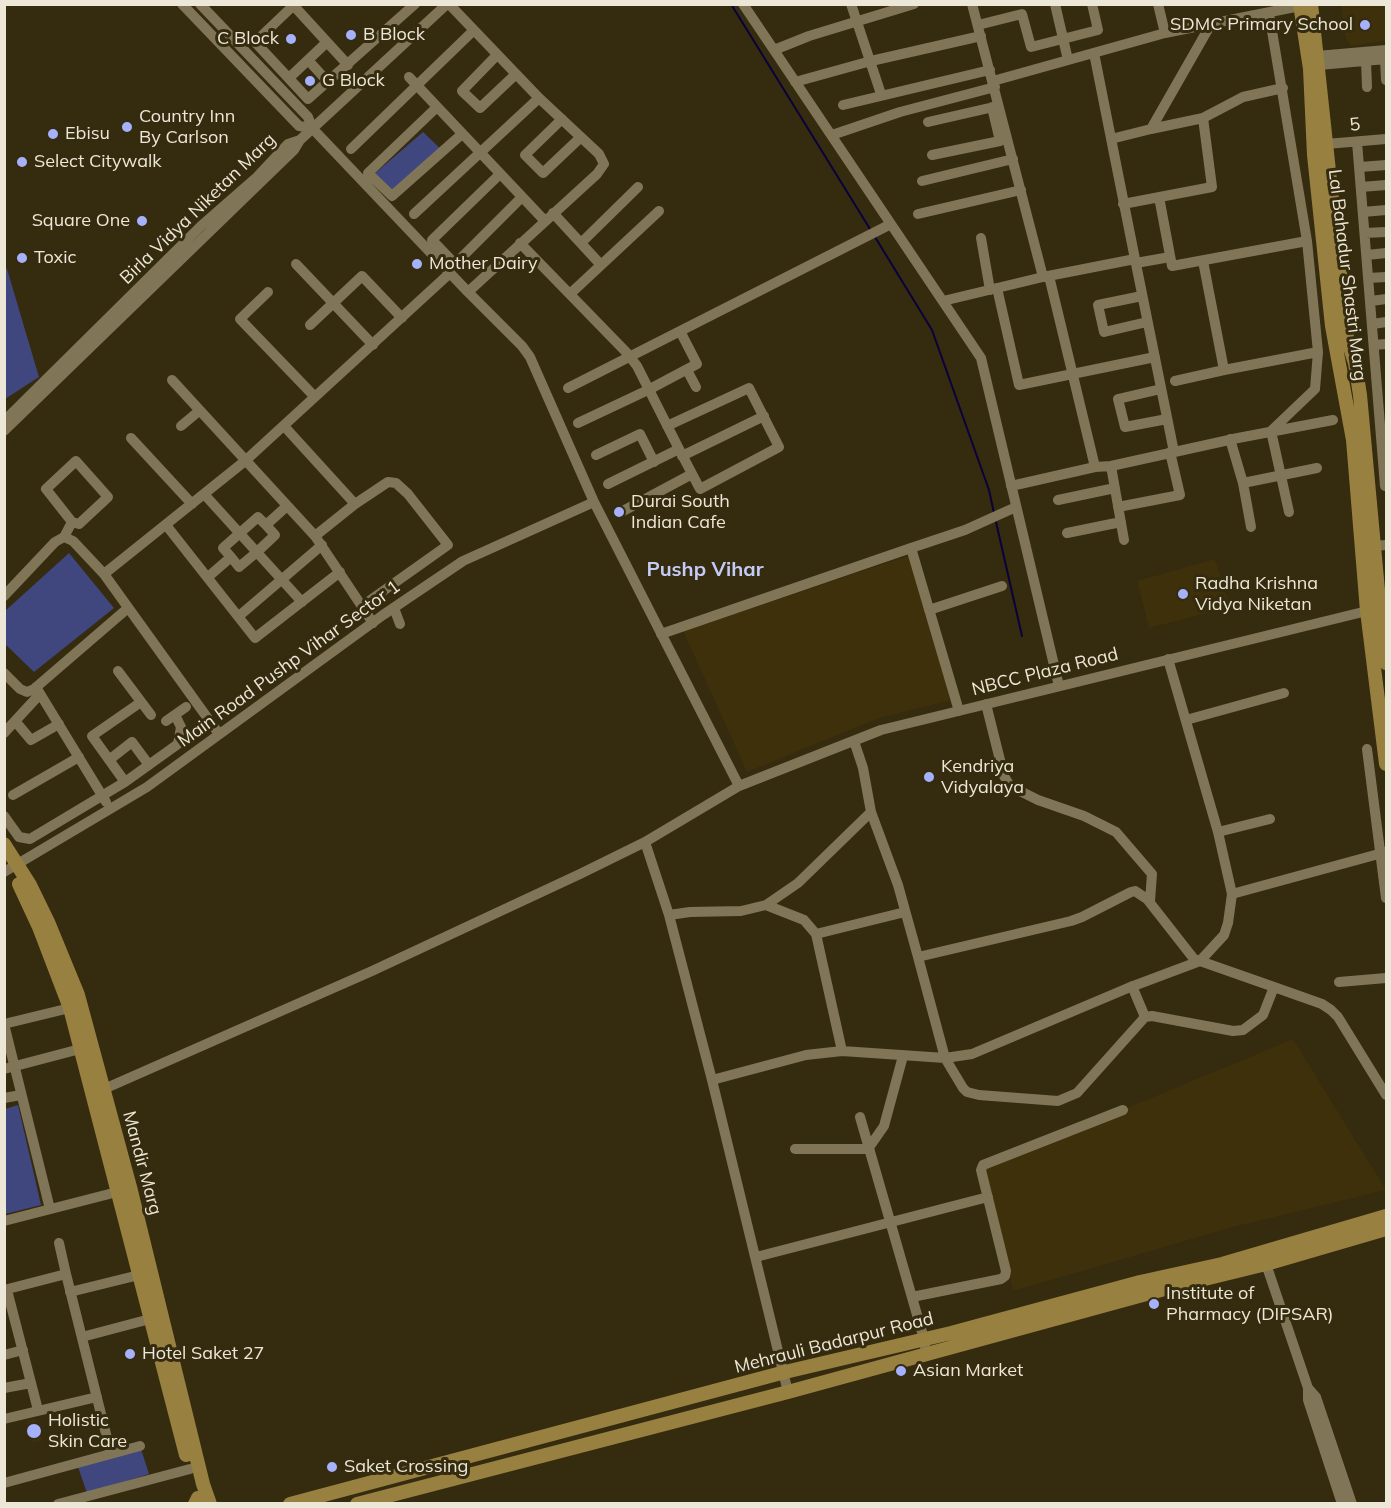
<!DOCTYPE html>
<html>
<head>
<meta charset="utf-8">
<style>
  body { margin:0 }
  #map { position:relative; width:1391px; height:1508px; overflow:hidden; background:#352b0f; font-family:Mulish,sans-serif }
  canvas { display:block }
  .frame { position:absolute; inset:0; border:6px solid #ede7d7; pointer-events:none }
</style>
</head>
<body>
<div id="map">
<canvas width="1391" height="1508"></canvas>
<div class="frame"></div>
</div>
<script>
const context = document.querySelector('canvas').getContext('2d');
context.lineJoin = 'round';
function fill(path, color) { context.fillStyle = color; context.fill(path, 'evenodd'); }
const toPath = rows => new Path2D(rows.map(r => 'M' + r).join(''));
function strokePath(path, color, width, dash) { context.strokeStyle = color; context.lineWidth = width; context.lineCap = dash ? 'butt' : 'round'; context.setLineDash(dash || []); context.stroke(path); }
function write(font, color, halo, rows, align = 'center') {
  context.font = font + ' Mulish,sans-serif'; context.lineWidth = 6; context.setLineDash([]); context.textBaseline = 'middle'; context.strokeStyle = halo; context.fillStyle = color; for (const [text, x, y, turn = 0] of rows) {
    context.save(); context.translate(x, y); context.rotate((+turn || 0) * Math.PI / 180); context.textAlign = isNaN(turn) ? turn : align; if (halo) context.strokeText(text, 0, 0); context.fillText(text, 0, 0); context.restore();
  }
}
const built = toPath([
  [1341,5,1386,5,1386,41,1351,46,1345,37],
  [908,556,951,700,879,718,747,772,683,631],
  [1215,559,1230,607,1149,628,1137,581],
  [1293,1039,1386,1190,1233,1227,1013,1291,985,1167],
  [35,1418,42,1440,33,1443,26,1422]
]);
const green = toPath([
  [423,132,444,152,397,197,373,175],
  [5,267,7,269,39,377,5,399],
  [69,553,114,608,34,672,5,644,5,611],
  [18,1105,41,1205,5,1214,5,1109],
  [141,1449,149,1474,87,1493,78,1467]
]);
const stream = toPath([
  [731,4,870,229],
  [875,237,932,330,989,490,994,513],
  [996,522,1022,636]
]);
const minor = toPath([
  [182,4,299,126,312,128],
  [200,4,308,117,312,128,468,292,522,346,530,357,594,502,739,786],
  [295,4,255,42,308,99,415,4],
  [449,4,539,98,599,154,604,164,597,174,468,292],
  [743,4,981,358,1059,686],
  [851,4,881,94],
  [972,4,1043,277],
  [1055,4,1068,60],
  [1158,4,1165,33,1300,6],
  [294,6,348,65],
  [1269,13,1307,241,1318,352,1315,389,1271,431,1289,512],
  [978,25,1022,14,1031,47,1098,30,1092,4],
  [774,50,809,36,914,4],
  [497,55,462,91,480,108,516,74],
  [1317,56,1386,50],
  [1385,59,1386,80],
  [308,60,328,82],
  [1366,61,1367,87],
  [1319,65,1386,59],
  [409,77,544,220],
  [289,78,327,42],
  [993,81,1165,33],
  [795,82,871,61,981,36],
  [843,105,990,70],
  [437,107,368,173,392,196,462,134],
  [562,119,525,155,543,173,581,137],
  [928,122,998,106],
  [1151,129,1203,118,1243,97,1283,88],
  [832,135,900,112,995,87],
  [1111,139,1151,129,1211,24],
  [1357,142,1385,486],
  [1326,144,1386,139],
  [351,149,473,31],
  [932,155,1000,141,992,107],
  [1360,167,1386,165],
  [500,174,432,240,455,264,522,197],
  [922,181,1013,159],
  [1361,187,1386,185],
  [1159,197,1172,266,1307,241],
  [1123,204,1212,187,1203,118],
  [1363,212,1386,210],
  [553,213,601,265],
  [414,214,539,98],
  [918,214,1021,190],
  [1365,233,1386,232],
  [981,238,990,290],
  [520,243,627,353,637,366,679,449,700,489,779,447,749,388,667,426],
  [581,243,638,187],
  [1367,255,1386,253],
  [1135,259,1174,452],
  [1203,261,1224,370,1318,352],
  [1136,263,1170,257],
  [296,264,373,345],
  [1049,276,1095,467],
  [1368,278,1386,277],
  [997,288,1019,385,1155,357],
  [268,292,240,319,315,397],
  [570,294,659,211],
  [1142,296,1098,305,1104,332,1147,322],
  [943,301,1043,277,1135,259,1094,53],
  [1371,301,1386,299],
  [1373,324,1386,322],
  [310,325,362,276,402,318],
  [1374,345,1386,344],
  [687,370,696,387],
  [172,380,315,536,373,623],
  [1175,381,1224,370],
  [568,388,891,224],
  [1161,389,1118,399,1125,427,1167,419],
  [4,421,201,226,257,177,288,144,300,140,447,4],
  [578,423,648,390,697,364,680,331],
  [181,426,199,411],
  [284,426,355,504],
  [4,431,294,150,300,140],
  [131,438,192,504],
  [1230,439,1243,483,1251,527],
  [596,455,640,434,654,462],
  [682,456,764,416],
  [1111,466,1124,540],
  [1243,483,1317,468],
  [608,484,679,449],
  [1011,486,1095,467,1111,466,1238,438,1333,420],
  [204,494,302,602],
  [1058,500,1115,488],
  [1118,507,1180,495,1170,452],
  [623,511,692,474],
  [166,525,255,638,340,572],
  [1067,533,1121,522],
  [315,536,355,504,388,482,396,483,408,494,448,545,362,606],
  [64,537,73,541,104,574,219,734],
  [1374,546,1386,545],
  [911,548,965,530,1016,507],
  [231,557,239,567,257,552,275,535,266,525],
  [104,574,245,461,450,273],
  [208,577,231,557,223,548,258,517,266,525,287,506],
  [4,596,55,542,64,537,72,522,79,524,108,497,76,461,46,489,72,522],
  [394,608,400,624],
  [929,610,1002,586],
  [239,616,322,545],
  [661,634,911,548,959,711],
  [1168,659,1218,832,1232,894,1228,923,1224,935,1200,961,1128,988,972,1054,945,1058,918,957,1071,921,1082,917,1131,892,1135,891,1147,899,1194,959,1200,961,1274,987],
  [118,671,151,715],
  [4,673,20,689,27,692,34,689,128,608],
  [36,687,106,802],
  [986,704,1004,776,1010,786,1038,800,1084,816,1116,832,1152,874,1150,901],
  [1186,720,1284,693],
  [15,721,31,740,59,724],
  [166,721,186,707],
  [4,733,40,694],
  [854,741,863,768,871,812,898,885,918,957],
  [1367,749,1386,898],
  [109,760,132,742,149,765],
  [125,782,178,744,181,727,175,715],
  [13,795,79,757],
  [4,816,19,837,30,839,125,782,92,736,141,702],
  [1218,832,1270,819],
  [645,842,669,915,712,1080,788,1392],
  [4,872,147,787,383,615,463,561,594,502],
  [1232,894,1386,852],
  [766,905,804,920,816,934,842,1051],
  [669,915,690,912,741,911,766,905,798,883,871,812],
  [816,934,905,912],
  [1339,982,1386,978],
  [1132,986,1145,1017],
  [4,1069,80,1049],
  [712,1080,806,1055,842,1051,945,1058,963,1088,967,1092,979,1095,1058,1101,1077,1093,1145,1017,1152,1016,1233,1031,1243,1030,1263,1015,1274,987,1322,1004,1331,1010,1338,1017,1386,1095],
  [104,1089,372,971,580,874,645,842,739,786,881,730,1367,611],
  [4,1098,21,1095],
  [860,1117,924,1339,926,1354],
  [795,1149,868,1149,884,1126,903,1056],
  [50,1209,4,1024,78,1006],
  [4,1221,117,1192],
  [59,1243,66,1274],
  [756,1257,988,1197],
  [1266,1264,1308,1388,1308,1400,1342,1504],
  [4,1290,66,1274,111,1454],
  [7,1290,38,1410],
  [70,1292,139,1275],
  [912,1297,1001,1279,1005,1276,1006,1271,981,1170,983,1165,1123,1110],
  [82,1337,150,1319],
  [4,1355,23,1350],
  [4,1388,31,1383],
  [1308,1388,1316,1397,1352,1504],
  [4,1419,97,1397],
  [4,1483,140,1446],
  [58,1504,190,1469]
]);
const major = toPath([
  [1300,4,1310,69,1314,155,1332,326,1353,440,1367,611,1386,764],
  [1311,4,1347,338,1355,363,1360,395,1379,601,1386,663],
  [4,844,30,885,48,922,78,995,130,1187,203,1484,210,1504],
  [19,884,39,927,70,1008,186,1455],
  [195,1504,198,1498],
  [290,1504,785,1372,951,1333,1140,1282,1222,1264,1386,1216],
  [357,1504,788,1392,1172,1287,1266,1264,1386,1229]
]);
const markers = [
  [1365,25,6,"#a6b1fc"],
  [351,35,6,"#a6b1fc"],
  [291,39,6,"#a6b1fc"],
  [310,81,6,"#a6b1fc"],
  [127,127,6,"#a6b1fc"],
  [53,134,6,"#a6b1fc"],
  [22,162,6,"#a6b1fc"],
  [142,221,6,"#a6b1fc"],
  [22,258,6,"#a6b1fc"],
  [417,264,6,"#a6b1fc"],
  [619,512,6,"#a6b1fc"],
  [1183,594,6,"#a6b1fc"],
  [929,777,6,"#a6b1fc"],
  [1154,1304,6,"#a6b1fc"],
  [130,1354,6,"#a6b1fc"],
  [901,1371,6,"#a6b1fc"],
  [34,1431,8,"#a6b1fc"],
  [332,1467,6,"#a6b1fc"]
];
const poiNames = [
  ["SDMC Primary School",1353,25,"right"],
  ["B Block",363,35],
  ["C Block",279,39,"right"],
  ["G Block",322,81],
  ["Country Inn",139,117],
  ["By Carlson",139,138],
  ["Ebisu",65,134],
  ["Select Citywalk",34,162],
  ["Square One",130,221,"right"],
  ["Toxic",34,258],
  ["Mother Dairy",429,264],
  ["Durai South",631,502],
  ["Indian Cafe",631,523],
  ["Radha Krishna",1195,584],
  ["Vidya Niketan",1195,605],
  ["Kendriya",941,767],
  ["Vidyalaya",941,788],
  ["Institute of",1166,1294],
  ["Pharmacy (DIPSAR)",1166,1315],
  ["Hotel Saket 27",142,1354],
  ["Asian Market",913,1371],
  ["Holistic",48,1421],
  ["Skin Care",48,1442],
  ["Saket Crossing",344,1467]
];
const streetNames = [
  ["5",1355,125,-5],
  ["Birla Vidya Niketan Marg",198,209,-44],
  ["Lal Bahadur Shastri Marg",1347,275,83],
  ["Main Road Pushp Vihar Sector 1",289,664,-36],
  ["NBCC Plaza Road",1045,672,-14],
  ["Mandir Marg",142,1163,75],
  ["Mehrauli Badarpur Road",834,1343,-14]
];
const neighbourhoodNames = [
  ["Pushp Vihar",705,570]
];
fill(built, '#3d300a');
fill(green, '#40467e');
strokePath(stream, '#0b013b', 2);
strokePath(minor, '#817557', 10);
strokePath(major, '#988140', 14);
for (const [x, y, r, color] of markers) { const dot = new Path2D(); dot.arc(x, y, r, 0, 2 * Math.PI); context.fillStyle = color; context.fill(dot); strokePath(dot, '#352b0f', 2); }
write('18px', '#ede7d7', '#352b0f', poiNames, 'left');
write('18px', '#ede7d7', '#352b0f', streetNames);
write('bold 20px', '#c4ccf6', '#352b0f', neighbourhoodNames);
</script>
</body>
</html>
